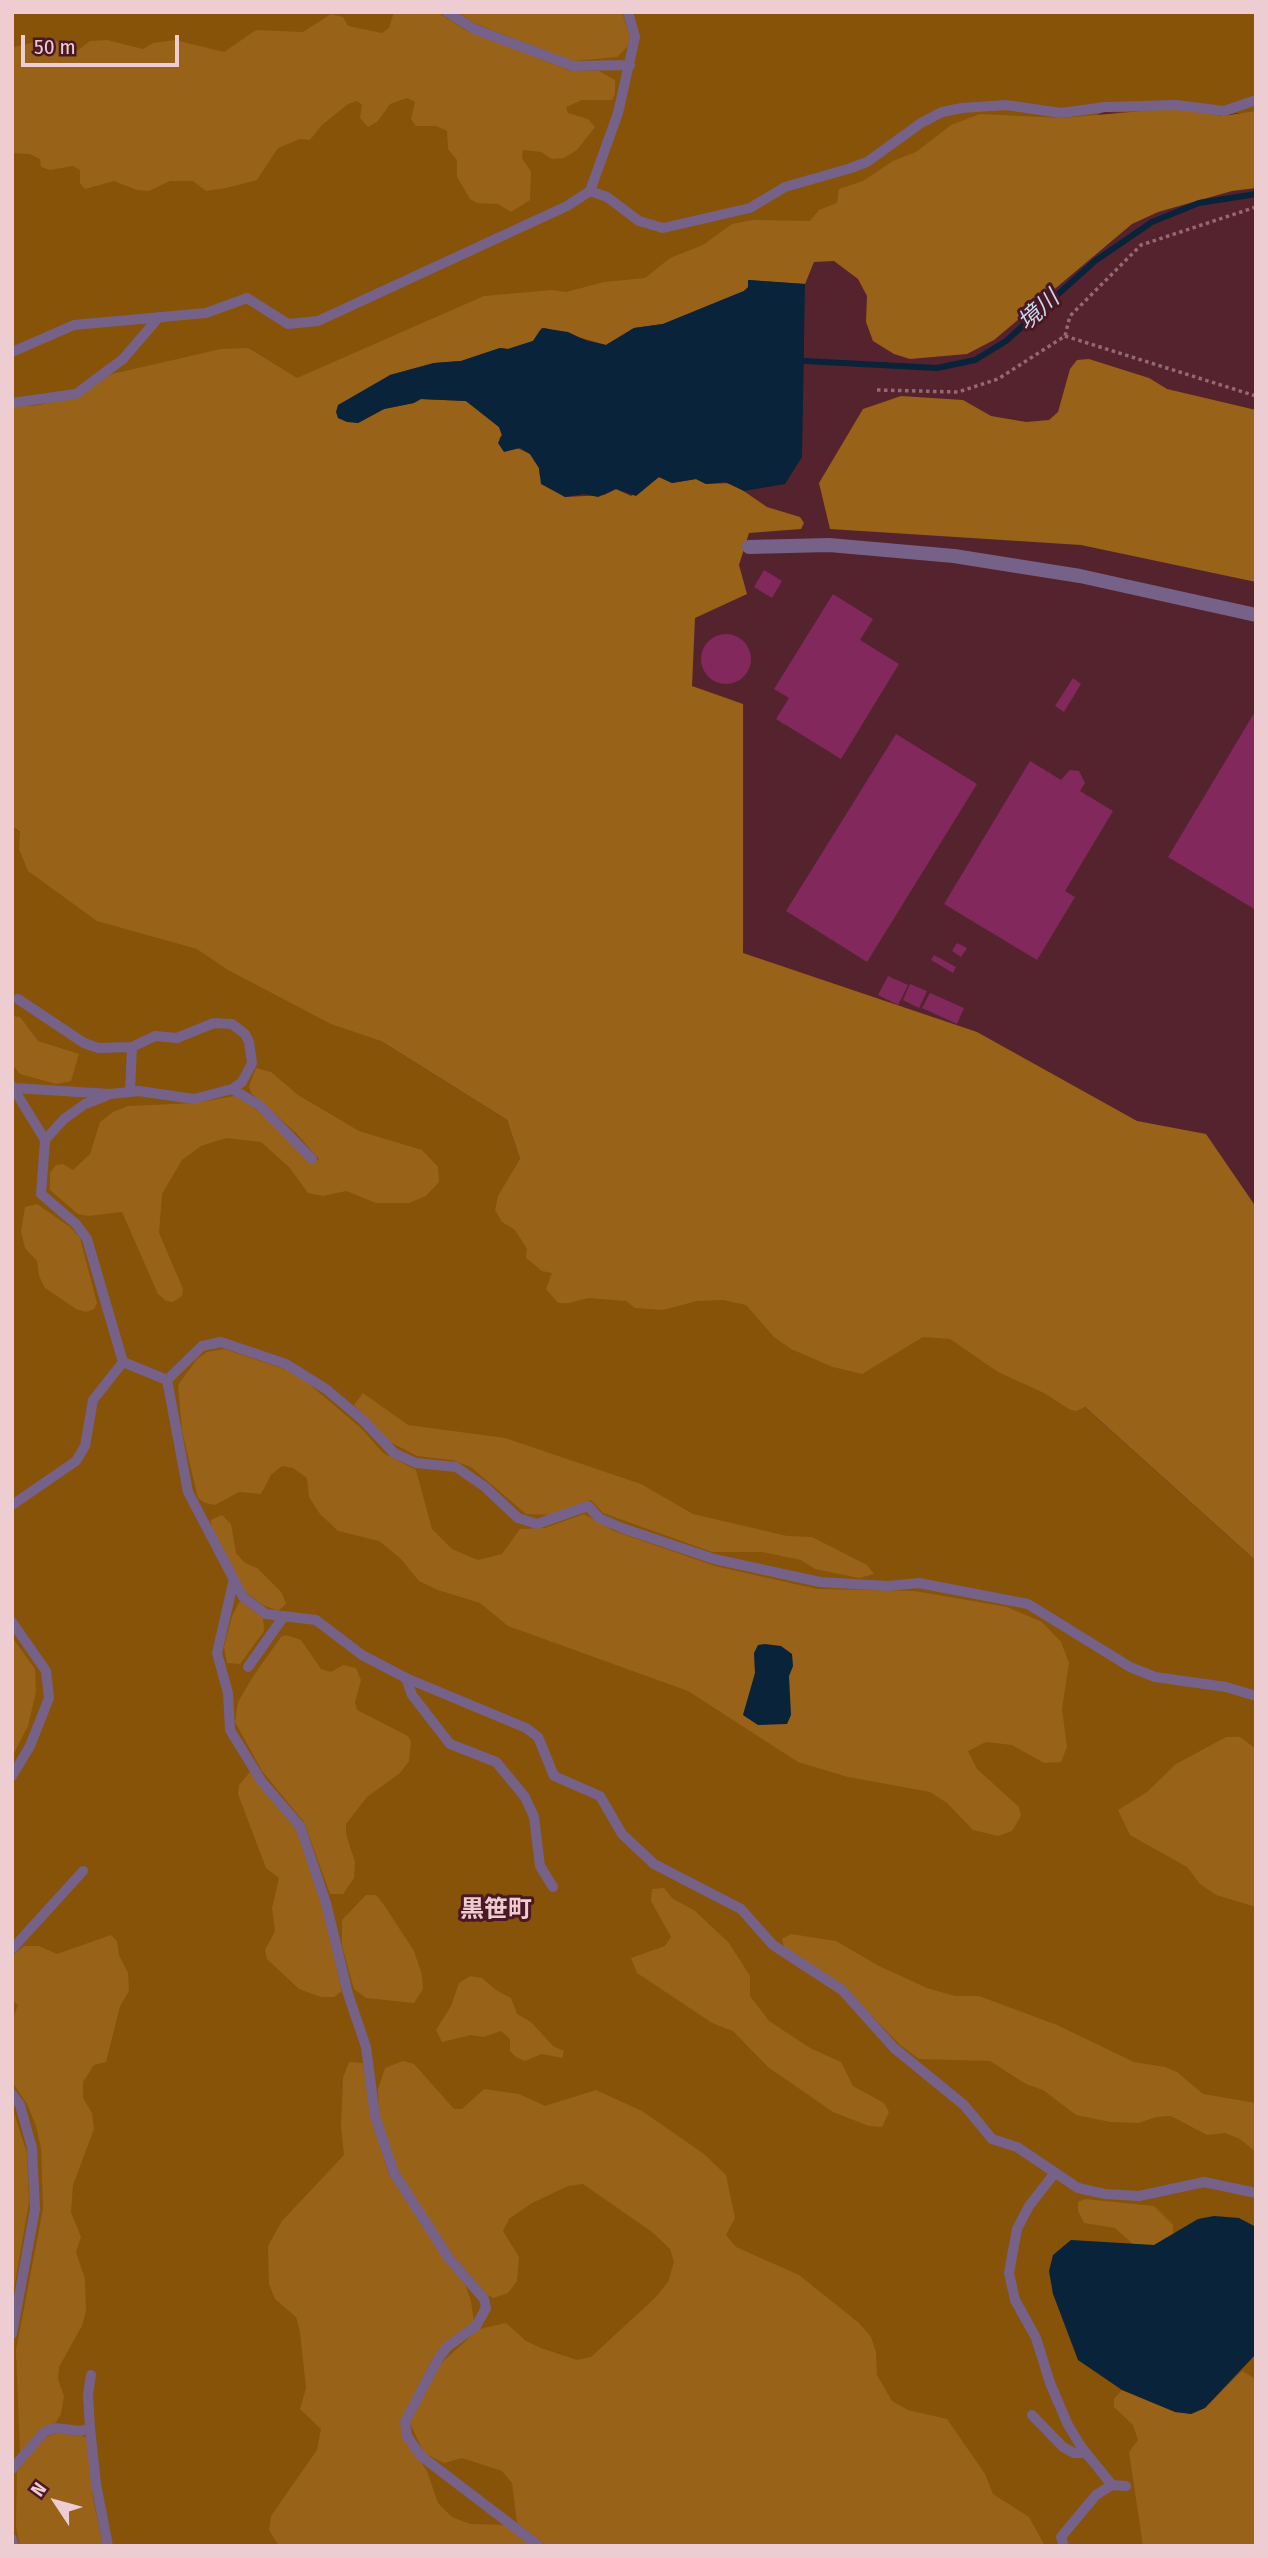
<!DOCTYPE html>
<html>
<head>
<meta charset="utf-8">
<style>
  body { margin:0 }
  #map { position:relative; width:1268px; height:2558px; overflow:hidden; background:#54232e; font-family:"Fira Sans Condensed",sans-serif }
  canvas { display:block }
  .frame { position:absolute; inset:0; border:14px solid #eecdd2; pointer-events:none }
  .north { position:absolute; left:21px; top:2467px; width:70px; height:70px; -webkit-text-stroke:5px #491824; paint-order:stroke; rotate:306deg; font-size:19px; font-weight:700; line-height:28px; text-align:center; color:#eecdd2 }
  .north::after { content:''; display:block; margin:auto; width:24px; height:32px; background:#eecdd2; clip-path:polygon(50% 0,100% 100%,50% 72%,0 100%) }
  .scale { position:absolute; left:21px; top:35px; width:158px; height:32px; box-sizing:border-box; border:4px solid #eecdd2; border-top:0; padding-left:9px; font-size:21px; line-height:24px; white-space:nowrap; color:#eecdd2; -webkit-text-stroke:5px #491824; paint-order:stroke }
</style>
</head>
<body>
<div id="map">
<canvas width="1268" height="2558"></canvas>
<div class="frame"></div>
<div class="north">N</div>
<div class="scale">50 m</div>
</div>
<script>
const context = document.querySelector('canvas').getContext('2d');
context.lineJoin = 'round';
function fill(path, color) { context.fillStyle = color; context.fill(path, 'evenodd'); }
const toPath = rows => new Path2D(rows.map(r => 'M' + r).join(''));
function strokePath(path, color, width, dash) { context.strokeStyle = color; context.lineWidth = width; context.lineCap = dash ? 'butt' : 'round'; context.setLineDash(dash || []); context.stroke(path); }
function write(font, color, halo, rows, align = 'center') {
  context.font = font + ' "Fira Sans Condensed","Noto Sans JP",sans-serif'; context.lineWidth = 6; context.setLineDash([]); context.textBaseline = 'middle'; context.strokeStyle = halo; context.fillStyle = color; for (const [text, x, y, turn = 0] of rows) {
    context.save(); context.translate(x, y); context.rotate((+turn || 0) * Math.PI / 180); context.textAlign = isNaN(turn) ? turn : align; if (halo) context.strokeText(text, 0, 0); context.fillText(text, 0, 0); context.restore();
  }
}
const green = toPath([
  [12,12,1256,12,1256,116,1237,113,1222,116,1177,108,1145,113,1104,112,840,220,685,277,297,379,249,348,79,395,38,405,12,407],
  [12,826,62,865,381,1041,507,1120,520,1159,996,1327,1256,1561,1256,2546,12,2546]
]);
const forest = toPath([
  [394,12,437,12,465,30,571,71,599,71,615,80,615,94,612,100,582,100,566,107,568,113,588,119,595,127,577,150,564,158,552,159,541,152,523,150,522,158,531,172,530,200,511,212,498,204,477,203,470,199,457,177,457,160,448,149,447,131,436,126,416,126,411,119,415,102,407,98,390,104,377,122,368,127,360,118,362,105,357,101,348,104,322,125,310,140,300,139,278,148,257,180,226,188,206,191,193,181,170,181,149,191,137,190,114,181,85,189,80,183,80,170,73,166,50,170,41,167,40,159,30,154,12,153,14,47,47,39,60,42,77,51,90,41,107,40,143,49,153,43,175,40,224,52,256,30,303,32,331,14,343,17,348,26,382,33,389,28],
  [457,12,622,12,630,37,628,46,617,57,573,61,476,24],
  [1177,108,1222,116,1256,111,1256,188,1232,191,1158,212,1132,224,994,340,967,354,910,359,894,354,873,341,866,322,867,296,858,279,834,261,814,262,805,284,748,280,749,287,744,291,663,324,634,328,606,345,545,328,540,330,533,341,508,349,500,348,461,361,434,363,390,375,338,418,358,423,384,409,413,403,420,399,466,401,499,427,502,435,499,439,530,454,539,468,540,477,565,497,604,495,616,489,631,496,659,477,672,483,696,479,706,484,732,483,767,507,800,517,804,523,801,529,749,533,739,565,747,594,695,618,692,686,743,704,743,953,977,1032,1137,1121,1206,1134,1256,1207,1256,1561,1085,1407,1076,1411,1069,1409,1044,1393,998,1372,950,1339,923,1337,862,1374,833,1367,791,1349,774,1337,746,1305,723,1300,697,1301,663,1310,635,1308,626,1301,588,1298,569,1303,558,1303,546,1289,552,1273,542,1271,526,1258,527,1249,515,1230,502,1222,495,1210,498,1196,520,1159,507,1120,381,1041,331,1024,228,970,197,949,97,921,28,871,19,849,20,832,12,826,12,407,38,405,79,395,112,374,221,349,249,348,297,378,484,296,551,290,566,292,604,282,645,278,670,258,703,245,732,224,752,220,810,221,819,210,837,203,839,189,863,181,893,161,916,152,951,125,980,114,1062,118],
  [1089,359,1149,378,1167,389,1256,410,1256,582,1081,545,830,529,819,483,863,409,901,396,963,400,991,416,1026,422,1049,420,1058,412,1070,369,1077,360],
  [12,1016,20,1017,38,1041,79,1054,71,1081,56,1084,20,1074,12,1064],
  [256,1068,271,1072,298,1095,359,1131,422,1150,438,1167,439,1182,426,1196,409,1203,376,1203,346,1191,323,1196,308,1193,289,1167,261,1142,226,1138,201,1146,182,1160,162,1194,159,1233,183,1289,182,1296,173,1302,166,1301,158,1294,122,1212,88,1216,78,1214,50,1190,50,1173,56,1165,63,1164,73,1170,90,1154,100,1122,113,1112,128,1106,196,1103,234,1096,243,1099,261,1114,313,1164,319,1159,296,1133,251,1093,249,1086],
  [37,1204,70,1227,80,1238,97,1303,94,1309,86,1312,76,1309,45,1288,39,1276,37,1261,25,1248,21,1231,25,1207],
  [224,1349,296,1373,361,1428,383,1453,416,1470,432,1529,452,1549,478,1560,502,1554,520,1529,545,1528,584,1514,614,1531,715,1566,817,1589,915,1591,1007,1607,1042,1622,1061,1642,1069,1663,1062,1709,1067,1747,1061,1762,1044,1763,1012,1745,986,1742,968,1751,977,1769,1019,1807,1021,1816,1012,1831,998,1836,973,1830,947,1803,930,1792,848,1777,798,1762,688,1691,508,1626,480,1603,438,1590,419,1581,400,1558,379,1541,338,1531,320,1514,309,1497,307,1478,293,1468,282,1466,271,1475,261,1494,239,1492,215,1505,205,1503,198,1498,182,1431,178,1385,197,1359,207,1352],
  [754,1653,793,1666,789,1676,787,1723,758,1725,743,1715,755,1673],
  [363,1393,408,1425,505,1438,641,1484,693,1514,787,1536,812,1537,867,1565,874,1574,859,1578,815,1569,801,1560,762,1552,712,1552,603,1513,591,1500,551,1515,526,1514,471,1467,452,1460,417,1456,390,1442,354,1405],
  [222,1515,231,1524,236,1553,245,1563,257,1568,282,1593,286,1604,278,1611,263,1605,245,1592,212,1531,211,1520],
  [240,1601,263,1618,264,1631,240,1664,227,1663,224,1647,232,1616],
  [286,1635,301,1640,321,1669,331,1672,343,1665,356,1668,361,1680,355,1702,357,1710,408,1736,411,1741,409,1761,400,1773,367,1797,346,1824,346,1834,355,1862,354,1878,343,1894,330,1894,304,1822,262,1771,235,1722,238,1702,254,1675,281,1637],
  [12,1637,35,1669,36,1692,28,1726,12,1757],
  [1226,1737,1240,1737,1256,1749,1256,1907,1216,1895,1200,1884,1187,1867,1130,1835,1118,1810,1147,1792,1176,1764],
  [250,1772,297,1830,322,1906,342,1991,334,1997,321,1997,299,1989,267,1959,265,1950,275,1931,272,1908,279,1878,266,1868,238,1794,239,1785],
  [664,1888,673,1899,694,1910,729,1943,750,1976,750,1996,769,2021,810,2048,841,2062,853,2086,884,2103,889,2112,882,2127,869,2126,833,2112,768,2067,733,2031,712,2023,637,1973,631,1958,665,1946,671,1937,651,1901,652,1889],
  [366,1895,376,1895,384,1905,414,1951,422,1975,423,1989,414,2003,366,1998,354,1989,342,1946,342,1920],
  [791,1934,836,1941,879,1966,927,1988,955,1996,979,1996,1057,2025,1134,2062,1165,2067,1177,2072,1203,2094,1256,2103,1256,2152,1240,2139,1225,2133,1207,2135,1171,2116,1156,2117,1139,2123,1110,2122,1076,2115,1043,2090,1026,2084,990,2061,919,2059,900,2045,844,1987,784,1947,782,1939],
  [111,1935,117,1941,119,1955,128,1973,129,1991,120,2006,106,2062,94,2065,83,2082,83,2098,92,2113,94,2129,73,2185,71,2212,81,2237,76,2252,85,2279,86,2311,82,2326,59,2367,58,2379,64,2396,61,2414,56,2422,40,2429,20,2453,16,2350,43,2209,41,2148,36,2126,27,2104,12,2082,12,2021,18,2005,12,1999,12,1956,24,1946,39,1946,57,1954],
  [470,1976,482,1978,496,1990,511,1998,517,2014,531,2022,553,2046,564,2051,562,2058,542,2054,525,2061,516,2057,510,2051,510,2039,501,2031,483,2037,471,2035,442,2042,436,2030,451,2006,459,1983],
  [403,2061,414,2064,454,2109,462,2109,484,2089,519,2094,545,2106,596,2090,642,2111,704,2154,726,2175,735,2218,726,2235,736,2247,799,2275,859,2323,871,2337,876,2352,877,2375,892,2401,908,2410,947,2419,985,2474,993,2494,1029,2517,1045,2546,547,2546,517,2523,512,2483,502,2471,462,2458,444,2463,424,2453,410,2423,439,2365,479,2329,506,2323,526,2341,541,2348,577,2360,591,2357,655,2298,668,2282,674,2262,670,2249,652,2232,583,2184,568,2186,532,2203,509,2219,503,2231,519,2257,517,2281,508,2293,493,2298,486,2294,452,2254,398,2173,379,2119,378,2089,385,2068],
  [349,2062,363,2063,371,2116,388,2172,444,2258,464,2281,471,2301,474,2322,432,2359,401,2422,403,2437,427,2471,438,2503,452,2517,470,2524,506,2525,532,2546,279,2546,269,2530,271,2516,317,2450,321,2429,300,2409,306,2388,300,2332,296,2317,275,2299,269,2284,268,2246,282,2221,344,2155,341,2127,343,2078],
  [12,2106,27,2153,29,2202,12,2301],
  [1085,2199,1154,2206,1173,2225,1173,2234,1154,2245,1135,2246,1115,2228,1084,2223,1078,2211,1078,2202],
  [1242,2371,1256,2379,1256,2546,1143,2546,1129,2452,1138,2440,1133,2425,1114,2407,1114,2399,1122,2390,1175,2412,1191,2414,1205,2408],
  [57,2433,87,2437,93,2498,103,2546,20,2546,16,2527,17,2471,44,2438]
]);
const water = toPath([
  [748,280,805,284,802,457,785,484,744,491,725,482,706,484,696,479,672,483,659,477,636,496,616,489,598,497,584,494,565,497,541,484,539,468,530,454,520,448,504,452,498,443,502,435,499,427,466,401,421,399,414,403,384,409,358,423,347,422,338,418,336,412,338,405,390,375,434,363,461,361,500,348,508,349,533,341,542,328,568,332,587,341,606,345,634,328,663,324,744,291,748,287],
  [765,1644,781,1646,792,1654,793,1666,789,1676,791,1715,787,1724,758,1725,743,1715,755,1673,754,1653,758,1645],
  [1214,2216,1239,2218,1256,2227,1256,2354,1205,2408,1191,2414,1175,2412,1122,2390,1078,2360,1053,2294,1049,2271,1053,2255,1071,2240,1154,2245,1198,2219]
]);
const stream = toPath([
  [805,361,937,368,975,360,1006,341,1095,261,1152,222,1199,203,1256,194]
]);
const building = toPath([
  [764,570,782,581,772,598,754,587],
  [833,594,873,619,860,640,899,664,841,759,776,719,789,698,774,689],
  '701 659a25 25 0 1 1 50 0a25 25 0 1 1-50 0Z',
  [1073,678,1081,684,1064,712,1055,706],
  [1256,710,1256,910,1168,857],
  [896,734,977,784,867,962,786,911],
  [1030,761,1061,780,1070,770,1079,771,1085,783,1080,791,1113,811,1065,891,1075,897,1037,960,944,904],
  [957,943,967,948,961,957,952,951],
  [934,955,956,967,953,973,931,960],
  [888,976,908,985,898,1005,878,995],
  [910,984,927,991,919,1008,903,1000],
  [930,993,964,1008,957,1024,922,1008]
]);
const path = toPath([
  [1065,336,1256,396],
  [877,390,958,392,998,379,1065,336,1070,316,1141,245,1256,207]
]);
const service = toPath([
  [447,12,474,29,573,66,630,65],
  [590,191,607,197,639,221,663,228,750,208,785,187,848,169,867,162,921,123,942,112,962,108,1006,105,1061,113,1105,107,1176,105,1224,111,1256,100],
  [12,352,74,325,206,313,247,298,288,324,318,321,567,206,590,191,618,113,635,37,628,12],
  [12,403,76,394,123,359,159,317],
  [12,1086,45,1140,41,1194,76,1224,87,1239,123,1362,167,1380,202,1346,221,1342,286,1364,326,1389,364,1421,394,1453,416,1463,456,1467,485,1487,518,1518,537,1524,588,1506,599,1518,622,1528,714,1559,820,1582,888,1586,919,1583,1028,1604,1130,1667,1155,1677,1226,1687,1256,1696],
  [15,1088,110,1094,139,1091,194,1099,232,1089,242,1082,252,1063,249,1042,245,1034,232,1024,214,1023,177,1038,155,1036,132,1047,98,1048,84,1043,18,999],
  [232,1089,259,1105,312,1159],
  [130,1092,132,1047],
  [45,1140,64,1119,85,1104,106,1096],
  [167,1380,188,1492,243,1597,266,1614,316,1620,362,1655,406,1678,526,1728,538,1737,554,1776,600,1796,622,1834,654,1864,741,1909,773,1945,842,1990,894,2048,964,2105,992,2139,1017,2147,1078,2188,1105,2194,1139,2196,1204,2182,1256,2193],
  [12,1505,76,1461,85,1446,93,1400,123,1362],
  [233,1583,217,1653,228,1693,230,1730,262,1782,300,1826,326,1903,348,1994,366,2047,375,2116,394,2173,448,2257,484,2299,486,2308,476,2326,447,2347,438,2359,405,2422,407,2436,421,2456,539,2546],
  [12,1622,46,1671,49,1698,30,1746,12,1776],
  [248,1667,284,1616],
  [406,1678,412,1695,450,1744,496,1762,525,1797,534,1817,540,1866,553,1887],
  [12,1949,83,1871],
  [12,2094,20,2105,32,2148,35,2209,12,2334],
  [1054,2174,1029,2206,1017,2229,1009,2273,1015,2300,1036,2338,1050,2383,1068,2425,1082,2448,1112,2485],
  [91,2375,88,2394,90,2428,96,2484,108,2546],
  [1032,2415,1063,2447,1074,2453,1085,2453],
  [12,2469,44,2432,55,2428,81,2431,90,2428],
  [12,2539,14,2546],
  [1064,2546,1061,2537,1096,2495,1112,2485,1126,2486]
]);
const tertiary = toPath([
  [749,547,829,545,954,556,1080,576,1256,615]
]);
const waterNames = [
  ["境川",1039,311,-42]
];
const quarterNames = [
  ["黒笹町",496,1910]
];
fill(green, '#865308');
fill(forest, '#996219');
fill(water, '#08233a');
strokePath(stream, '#08233a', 6);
fill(building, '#82285d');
strokePath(path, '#936972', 3.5, [3.5, 3.5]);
strokePath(service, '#766288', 10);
strokePath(tertiary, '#766288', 14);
write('italic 23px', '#c7daed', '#491824', waterNames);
write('bold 24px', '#eecdd2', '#491824', quarterNames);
</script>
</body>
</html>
